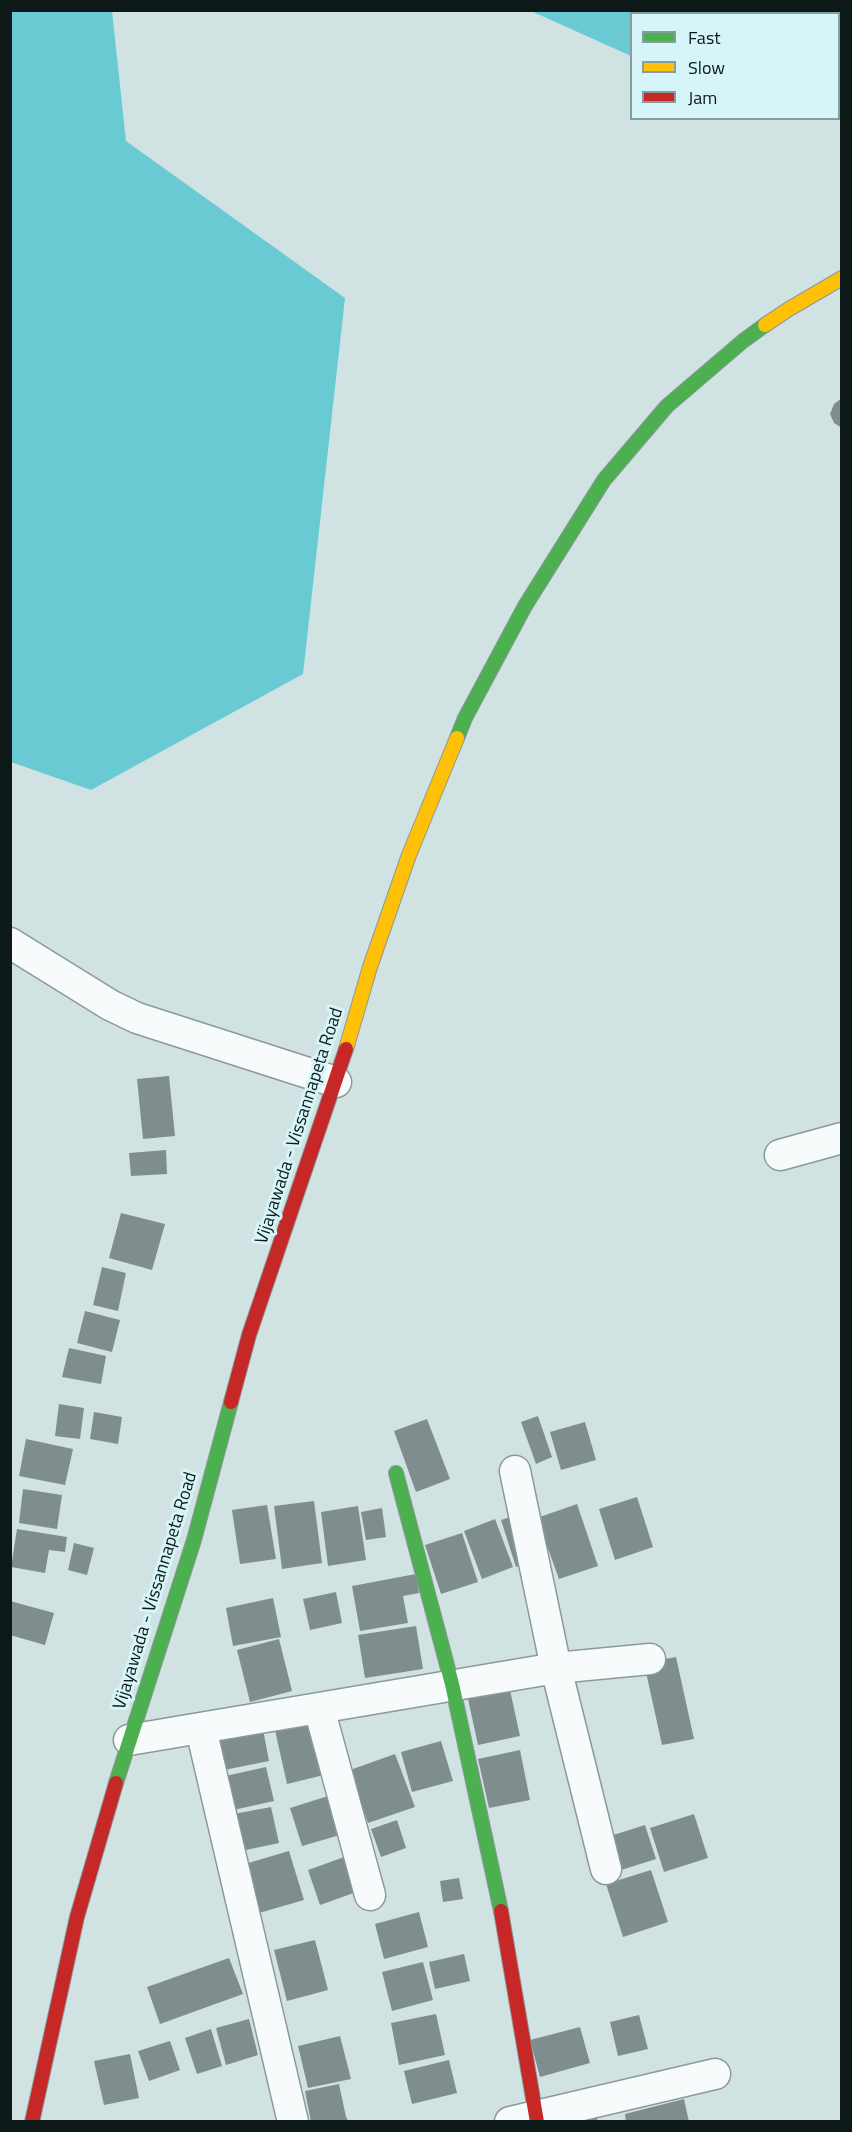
<!DOCTYPE html>
<html>
<head>
<meta charset="utf-8">
<style>
  body { margin:0 }
  #map { position:relative; width:852px; height:2132px; overflow:hidden; background:#d1e2e3; font-family:"Titillium Web",sans-serif }
  canvas { display:block }
  .frame { position:absolute; inset:0; border:12px solid #0d1819; pointer-events:none }
  .legend { position:absolute; left:630px; top:12px; width:210px; height:108px; box-sizing:border-box; background:#d6f5f8; border:2px solid #869d9f; margin:0; padding:8px 10px; list-style:none; font-size:18px; color:#0d1819 }
  .legend li { display:flex; align-items:center; gap:12px; height:30px }
  .legend b { width:30px; border:2px solid #869d9f }
</style>
</head>
<body>
<div id="map">
<canvas width="852" height="2132"></canvas>
<div class="frame"></div>
<ul class="legend">
<li><b style="height:8px;background:#4caf50"></b>Fast</li>
<li><b style="height:8px;background:#ffc107"></b>Slow</li>
<li><b style="height:8px;background:#c62828"></b>Jam</li>
</ul>
</div>
<script>
const context = document.querySelector('canvas').getContext('2d');
context.lineJoin = 'round';
function fill(path, color) { context.fillStyle = color; context.fill(path, 'evenodd'); }
const toPath = rows => new Path2D(rows.map(r => 'M' + r).join(''));
function strokePath(path, color, width, dash) { context.strokeStyle = color; context.lineWidth = width; context.lineCap = dash ? 'butt' : 'round'; context.setLineDash(dash || []); context.stroke(path); }
function write(font, color, halo, rows, align = 'center') {
  context.font = font + ' "Titillium Web",sans-serif'; context.lineWidth = 6; context.setLineDash([]); context.textBaseline = 'middle'; context.strokeStyle = halo; context.fillStyle = color; for (const [text, x, y, turn = 0] of rows) {
    context.save(); context.translate(x, y); context.rotate((+turn || 0) * Math.PI / 180); context.textAlign = isNaN(turn) ? turn : align; if (halo) context.strokeText(text, 0, 0); context.fillText(text, 0, 0); context.restore();
  }
}
const water = toPath([
  [11,10,112,11,126,141,345,298,303,674,91,790,11,762],
  [531,11,747,11,744,14,632,14,631,56]
]);
const building = toPath([
  [842,398,842,428,834,423,830,414,834,404],
  [169,1076,175,1136,143,1139,137,1079],
  [166,1150,167,1174,131,1176,129,1153],
  [121,1213,165,1224,152,1270,109,1258],
  [102,1267,126,1273,118,1311,93,1305],
  [85,1311,120,1320,112,1352,77,1343],
  [69,1348,106,1356,101,1384,62,1377],
  [59,1404,84,1408,80,1439,55,1436],
  [94,1412,122,1417,118,1444,90,1439],
  [538,1416,552,1457,536,1464,521,1422],
  [427,1419,450,1479,416,1492,394,1431],
  [585,1422,596,1460,561,1470,550,1432],
  [26,1439,73,1449,65,1485,19,1476],
  [23,1489,62,1495,57,1529,19,1523],
  [637,1497,653,1547,615,1560,599,1509],
  [314,1501,322,1563,282,1569,274,1506],
  [577,1504,598,1566,559,1579,537,1518],
  [267,1505,276,1559,240,1564,232,1510],
  [358,1506,366,1560,328,1566,321,1512],
  [382,1508,386,1537,366,1540,361,1512],
  [516,1515,531,1561,516,1567,501,1520],
  [495,1519,513,1567,482,1579,464,1531],
  [17,1529,67,1537,65,1552,49,1550,45,1573,11,1567],
  [462,1533,478,1582,441,1594,425,1545],
  [74,1543,94,1548,87,1575,68,1570],
  [416,1574,419,1593,403,1596,408,1623,360,1631,352,1586],
  [336,1592,342,1623,310,1630,303,1599],
  [273,1598,281,1637,233,1646,226,1608],
  [10,1601,54,1613,45,1645,10,1635],
  [416,1626,423,1669,365,1678,358,1635],
  [279,1639,292,1691,250,1702,237,1650],
  [676,1657,694,1739,662,1745,644,1663],
  [510,1690,520,1736,478,1745,468,1699],
  [310,1718,324,1775,287,1784,274,1726],
  [262,1724,269,1761,219,1771,212,1734],
  [441,1741,453,1781,412,1792,401,1752],
  [520,1750,530,1800,489,1808,478,1759],
  [395,1754,415,1807,368,1823,350,1770],
  [266,1767,274,1801,229,1811,221,1777],
  [328,1796,340,1835,302,1846,290,1808],
  [271,1807,279,1843,241,1851,234,1814],
  [694,1814,708,1858,664,1872,650,1828],
  [397,1820,406,1848,381,1857,371,1829],
  [645,1825,656,1859,618,1871,607,1837],
  [289,1851,304,1900,259,1913,245,1864],
  [350,1855,362,1890,320,1905,308,1870],
  [651,1870,668,1922,623,1937,606,1884],
  [459,1878,463,1899,443,1902,440,1881],
  [419,1912,428,1947,384,1959,375,1924],
  [315,1940,328,1990,287,2001,274,1950],
  [464,1954,470,1981,435,1989,429,1962],
  [229,1958,243,1994,160,2024,147,1987],
  [423,1962,433,2000,392,2011,382,1972],
  [436,2014,445,2055,399,2065,391,2023],
  [639,2015,648,2049,618,2056,610,2022],
  [249,2019,258,2055,226,2065,216,2028],
  [580,2027,590,2063,540,2077,530,2040],
  [211,2029,222,2066,197,2074,185,2038],
  [340,2036,351,2079,308,2088,298,2046],
  [170,2041,180,2070,149,2081,138,2051],
  [130,2054,139,2098,104,2105,94,2061],
  [449,2060,457,2093,412,2104,404,2071],
  [339,2084,346,2117,349,2122,311,2122,305,2091],
  [684,2099,689,2122,626,2122,625,2114],
  [596,2116,598,2122,578,2122]
]);
const street = toPath([
  [10,943,110,1005,137,1018,336,1082],
  [780,1155,842,1138],
  [515,1471,556,1668,606,1869],
  [319,1708,370,1895],
  [201,1729,293,2122],
  [129,1740,556,1668,650,1659],
  [510,2122,715,2074]
]);
const fast = toPath([
  [457,738,465,718,525,606,604,480,667,406,743,341,765,325],
  [396,1473,452,1684,501,1911],
  [116,1783,194,1540,231,1402]
]);
const slow = toPath([
  [765,325,789,309,842,278],
  [346,1049,370,967,409,855,457,738]
]);
const jam = toPath([
  [231,1402,249,1335,346,1049],
  [501,1911,537,2122],
  [32,2122,77,1917,116,1783]
]);
const streetNames = [
  ["Vijayawada - Vissannapeta Road",300,1126,-72],
  ["Vijayawada - Vissannapeta Road",156,1591,-73]
];
fill(water, '#6acad3');
fill(building, '#808d8e');
strokePath(street, '#8c999a', 33);
strokePath(fast, '#8c999a', 16);
strokePath(slow, '#8c999a', 16);
strokePath(jam, '#8c999a', 16);
strokePath(street, '#f8fbfb', 30);
strokePath(fast, '#4caf50', 14);
strokePath(slow, '#ffc107', 14);
strokePath(jam, '#c62828', 14);
write('18px', '#0d1819', '#d6f5f8', streetNames);
</script>
</body>
</html>
